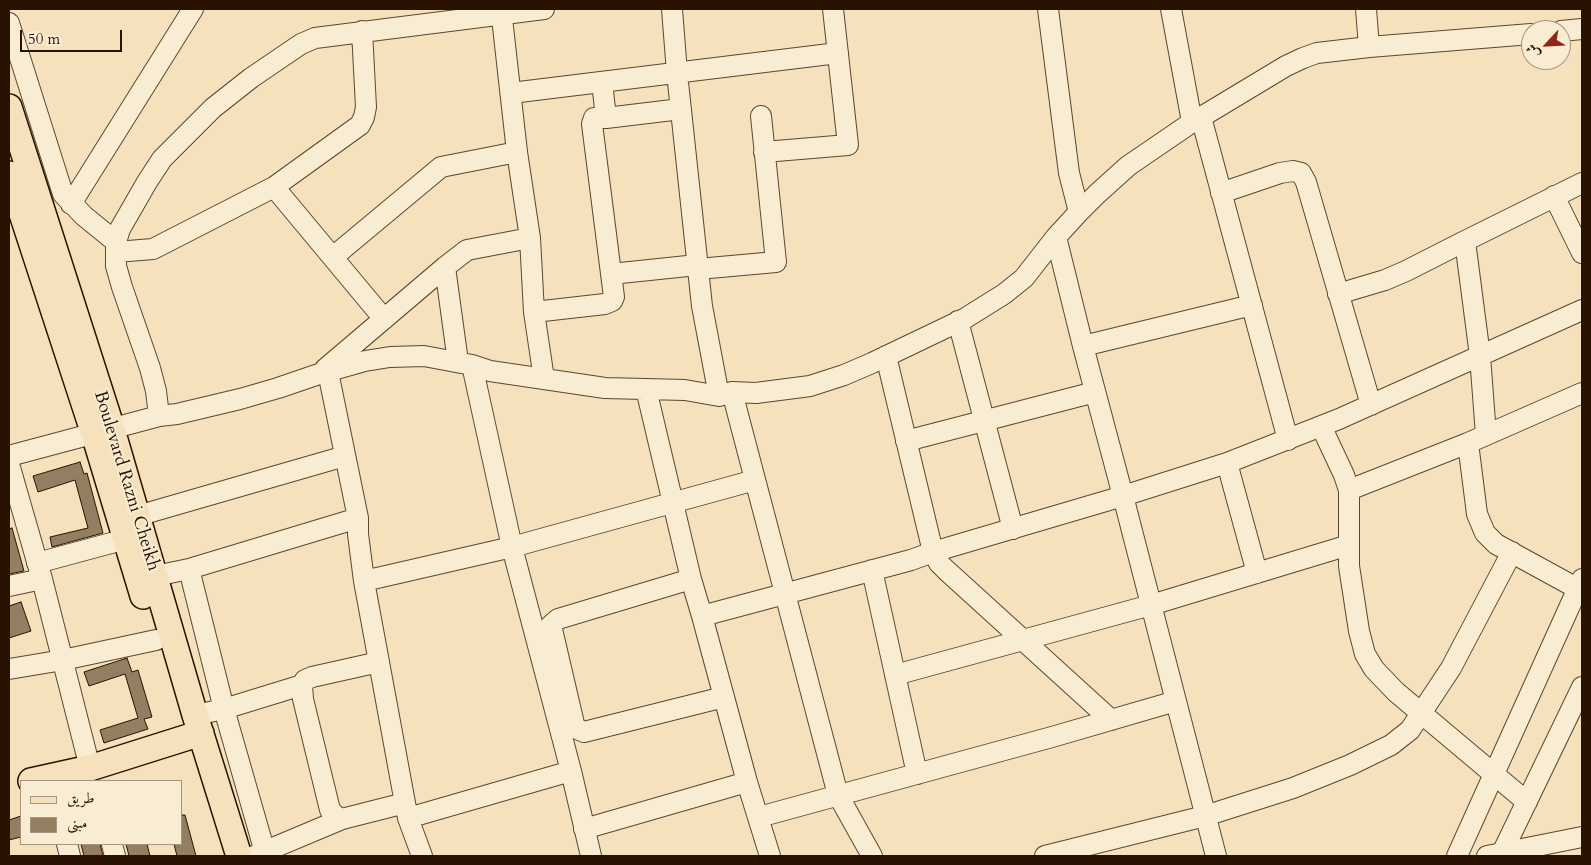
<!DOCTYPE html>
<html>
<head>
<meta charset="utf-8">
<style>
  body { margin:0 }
  #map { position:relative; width:1591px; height:865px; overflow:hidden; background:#f5e1bb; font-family:Cardo,Amiri,serif }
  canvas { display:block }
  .frame { position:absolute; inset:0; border:10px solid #2a1202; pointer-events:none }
  .legend { position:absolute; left:20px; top:780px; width:162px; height:65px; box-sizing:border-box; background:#f8ecd3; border:1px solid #a6957f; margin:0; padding:6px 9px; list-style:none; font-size:15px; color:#2a1202 }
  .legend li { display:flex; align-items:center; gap:10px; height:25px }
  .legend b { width:25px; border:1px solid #a6957f }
  .north { position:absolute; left:1521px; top:20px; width:50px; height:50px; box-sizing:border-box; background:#f8ecd3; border:1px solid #a6957f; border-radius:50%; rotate:245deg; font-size:14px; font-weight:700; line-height:20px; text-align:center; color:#2a1202 }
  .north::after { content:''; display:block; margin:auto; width:18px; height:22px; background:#8f2418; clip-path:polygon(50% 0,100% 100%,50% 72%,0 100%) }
  .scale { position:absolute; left:20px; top:30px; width:102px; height:22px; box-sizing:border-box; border:2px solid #2a1202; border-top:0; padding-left:6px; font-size:15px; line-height:18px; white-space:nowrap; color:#2a1202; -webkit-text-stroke:4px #f8ecd3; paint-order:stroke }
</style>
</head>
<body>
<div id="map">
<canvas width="1591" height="865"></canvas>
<div class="frame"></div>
<ul class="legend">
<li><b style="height:6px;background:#f5e1bb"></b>طريق</li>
<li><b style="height:14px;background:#947e62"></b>مبنى</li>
</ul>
<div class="north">ش</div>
<div class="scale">50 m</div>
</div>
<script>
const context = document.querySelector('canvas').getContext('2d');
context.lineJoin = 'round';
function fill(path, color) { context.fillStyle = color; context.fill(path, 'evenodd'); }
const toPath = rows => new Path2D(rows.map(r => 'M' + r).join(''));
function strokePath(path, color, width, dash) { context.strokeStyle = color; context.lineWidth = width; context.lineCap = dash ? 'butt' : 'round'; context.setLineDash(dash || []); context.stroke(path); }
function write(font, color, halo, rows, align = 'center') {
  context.font = font + ' Cardo,serif'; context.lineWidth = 4; context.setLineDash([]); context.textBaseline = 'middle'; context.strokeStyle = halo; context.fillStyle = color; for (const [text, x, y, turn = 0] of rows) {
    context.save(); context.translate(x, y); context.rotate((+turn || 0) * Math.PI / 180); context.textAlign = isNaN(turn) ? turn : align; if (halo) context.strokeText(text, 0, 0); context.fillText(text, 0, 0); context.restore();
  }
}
const building = toPath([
  [80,462,84,474,87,473,103,533,52,547,50,537,88,528,75,480,38,492,33,476,80,462],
  [12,528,24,571,9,574,9,529,12,528],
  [21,602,31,631,9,638,9,606,21,602],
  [127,658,132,672,138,670,152,717,144,719,148,729,104,743,100,730,138,718,125,674,89,686,84,672,127,658],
  [181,815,185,815,196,856,177,856,174,844,181,844,181,815],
  [21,816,21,837,9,840,9,820,21,816],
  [81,844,100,844,103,856,84,856,81,844],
  [126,844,147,844,150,856,129,856,126,844]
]);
const minor = toPath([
  [501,9,517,152,530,238,534,312,544,379],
  [672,9,677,73,702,306,719,396],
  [1048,9,1069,173,1079,212,1097,194,1128,166,1188,125,1286,66,1303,58,1317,53,1369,47,1531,34],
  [1171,9,1192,122],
  [1366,9,1369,47],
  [9,23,63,194,84,216,116,242],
  [362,31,366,107,364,117,360,125,274,187,384,319],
  [1561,31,1582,29],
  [602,82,606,118],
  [511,93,838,53],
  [1201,117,1288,440],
  [764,152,848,145,833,9],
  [1221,193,1280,173,1293,171,1301,173,1306,182,1371,405],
  [1554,196,1582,253],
  [71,204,193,9],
  [1079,212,1056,237,1083,346,1123,496,1216,856],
  [116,252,153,249,274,187],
  [333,257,441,167,517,152],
  [445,267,458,362],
  [698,269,776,262,761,116],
  [611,274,697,265],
  [1338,294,1385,280,1406,271,1465,241],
  [534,312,605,304,612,301,614,297,592,124,594,118,606,118,681,109],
  [958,321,1013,529],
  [1083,346,1252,305],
  [472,365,512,547,755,480],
  [325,369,445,267,467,250,530,238],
  [328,372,358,518],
  [646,389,691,579,702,616,747,782,770,856],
  [732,392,838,795,872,856],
  [1582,393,1468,443,1477,514,1485,533,1496,544,1582,591],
  [159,416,177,414,240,399,278,388,319,374,365,361,390,357,424,356,472,365,490,371,605,388,685,390,719,396,732,392,756,393,810,386,844,375,872,363,964,319,1004,294,1024,278,1056,237],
  [1321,426,1344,475,1349,490,1349,566,1359,631,1365,654,1374,669,1396,692,1527,802],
  [1486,435,1480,356,1465,241,1582,183],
  [906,441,1095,392],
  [9,456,159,416,156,391,150,368,122,287,116,266,116,242,120,229,147,182,162,159,213,108,251,78,301,44,315,38,544,9],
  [1227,463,1257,573],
  [9,464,42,579,90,768],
  [1349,490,1468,443],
  [137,516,345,456],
  [37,563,126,539],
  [189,569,224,709,266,856],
  [872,570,917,774],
  [155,576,189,569,358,518,358,534,364,581],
  [691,579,558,619,551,625,575,728,584,732,724,697],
  [9,586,42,579],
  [702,616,911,560,933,552,886,356],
  [379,662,312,677,305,680,302,685,303,699,330,810,336,816,342,819,405,803],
  [9,669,63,660,156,640],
  [895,675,1151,605,1349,545],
  [195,715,224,709,302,685],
  [1111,720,946,570,939,563,933,552,1123,496,1227,463,1339,419,1582,310],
  [759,817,1052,737,1176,701],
  [408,818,571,771],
  [584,829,747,782],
  [67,844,70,856],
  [112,844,115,856],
  [1502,853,1582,687],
  [254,856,342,819],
  [422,856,408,818,405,803,364,581,512,547,571,771,591,856],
  [1045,856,1205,816,1293,788,1350,765,1391,745,1410,730,1451,668,1512,552],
  [1457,856,1582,579],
  [1487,856,1582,837]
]);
const major = toPath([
  [9,107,108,416,195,715,239,856],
  [9,174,94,434,143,596],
  [31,781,90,768,201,733]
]);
const streetNames = [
  ["Boulevard Razni Cheikh",126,481,73]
];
fill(building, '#947e62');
strokePath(building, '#2a1202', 1);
strokePath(minor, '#5d4630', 22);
strokePath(major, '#2a1202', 28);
strokePath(minor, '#f8ecd3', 20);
strokePath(major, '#f5e1bb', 25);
write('18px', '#2a1202', '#f8ecd3', streetNames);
</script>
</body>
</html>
